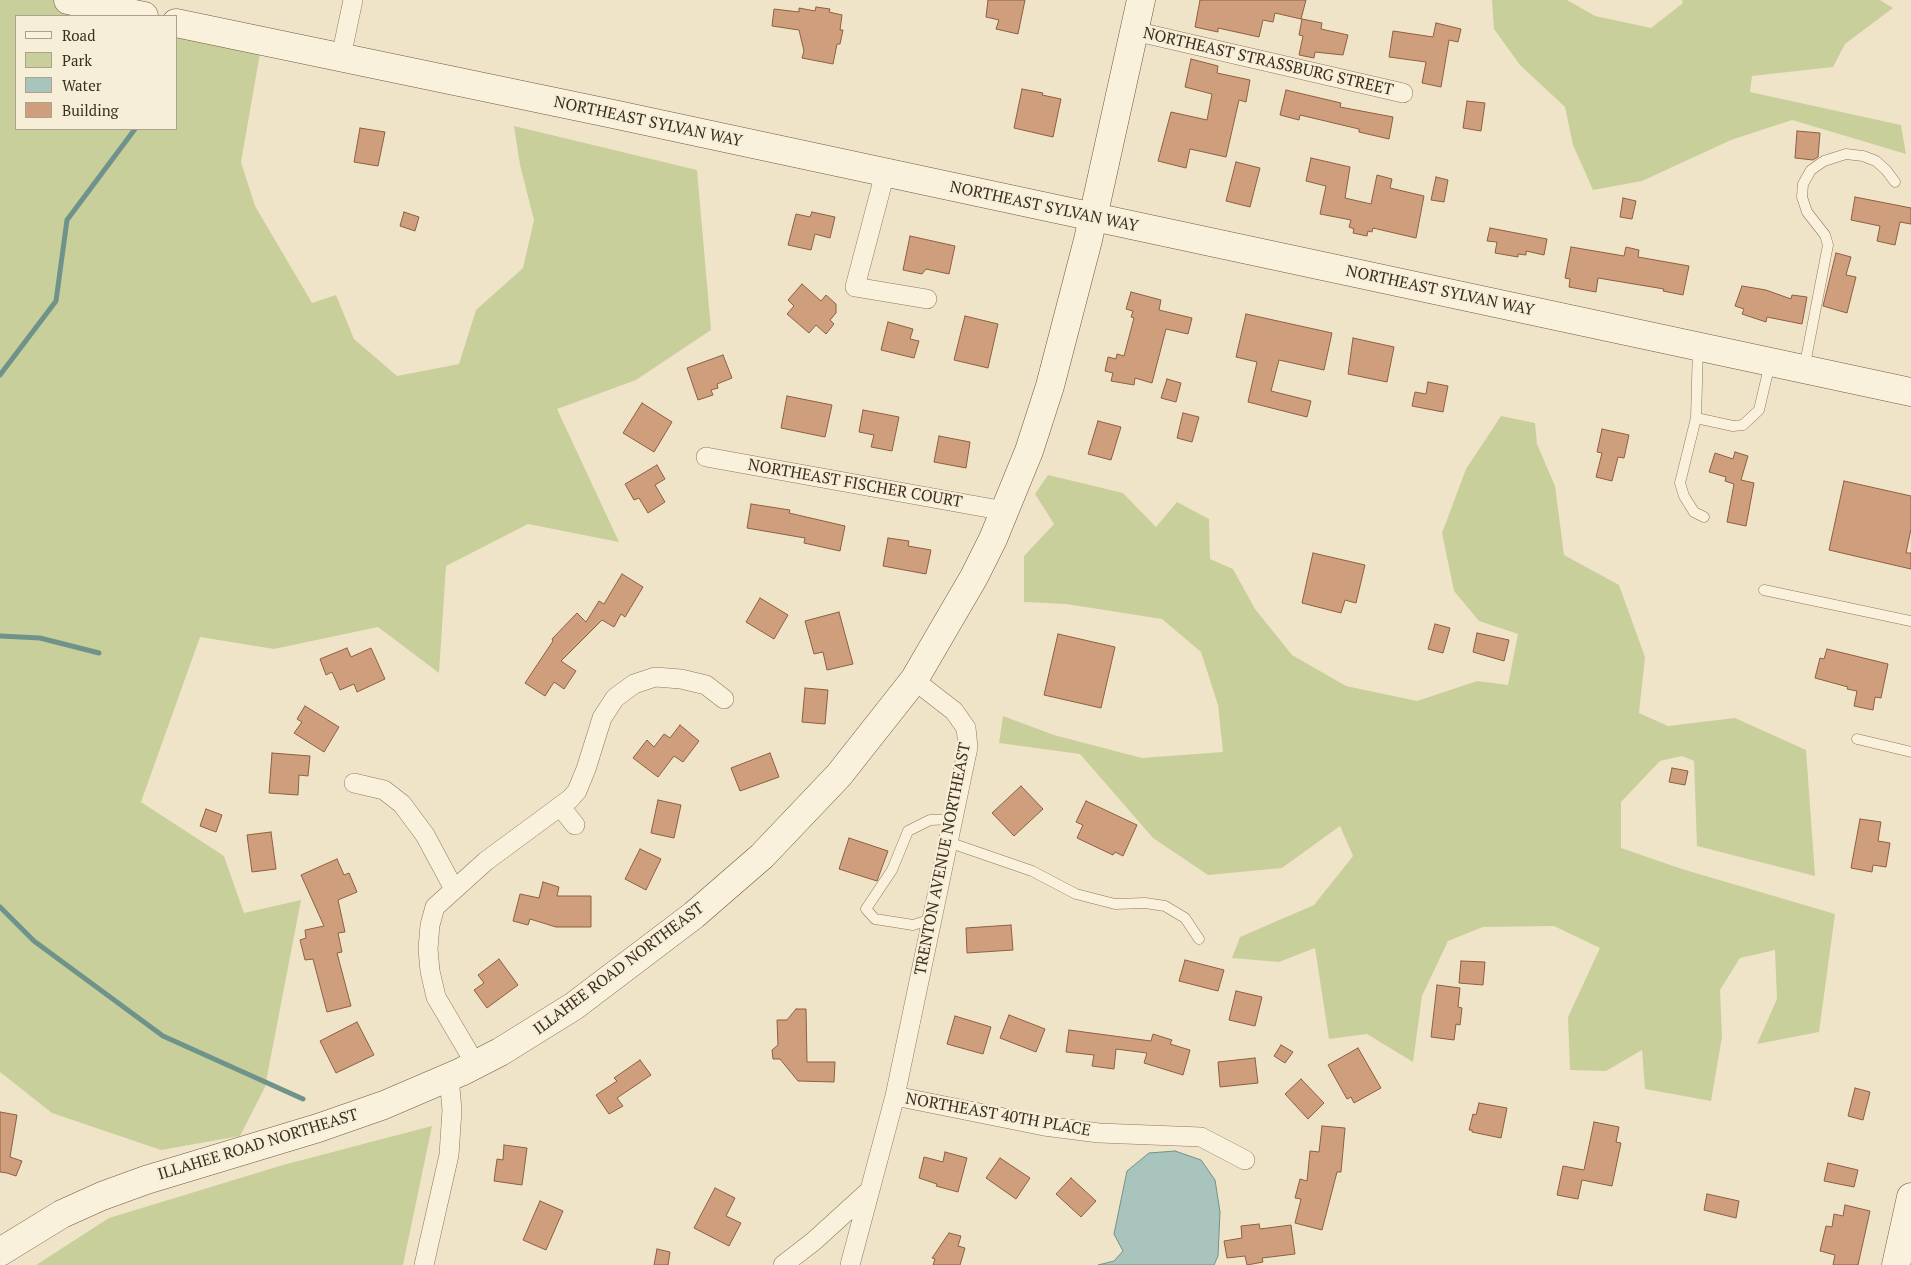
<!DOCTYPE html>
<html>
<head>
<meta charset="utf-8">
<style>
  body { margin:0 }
  #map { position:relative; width:1911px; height:1265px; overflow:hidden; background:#f0e4c8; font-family:"PT Serif",serif }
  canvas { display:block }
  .legend { position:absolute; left:15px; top:15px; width:162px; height:115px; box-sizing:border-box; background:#f7eed8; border:1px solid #ada18e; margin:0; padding:6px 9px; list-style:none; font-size:15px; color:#3d2e20 }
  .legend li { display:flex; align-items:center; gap:10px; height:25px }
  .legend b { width:25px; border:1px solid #ada18e }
</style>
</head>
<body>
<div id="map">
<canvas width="1911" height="1265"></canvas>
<ul class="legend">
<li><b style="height:6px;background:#faf1dc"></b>Road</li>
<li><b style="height:14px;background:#c9cf9b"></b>Park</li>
<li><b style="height:14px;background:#a9c4bc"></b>Water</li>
<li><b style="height:14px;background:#cf9f7d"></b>Building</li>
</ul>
</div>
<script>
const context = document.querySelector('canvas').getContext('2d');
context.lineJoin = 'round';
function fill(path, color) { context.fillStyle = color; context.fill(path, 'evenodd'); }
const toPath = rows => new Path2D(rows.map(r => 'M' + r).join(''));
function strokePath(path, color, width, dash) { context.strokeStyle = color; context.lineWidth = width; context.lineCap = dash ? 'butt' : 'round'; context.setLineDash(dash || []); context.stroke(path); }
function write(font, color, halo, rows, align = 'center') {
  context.font = font + ' "PT Serif",serif'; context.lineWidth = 4.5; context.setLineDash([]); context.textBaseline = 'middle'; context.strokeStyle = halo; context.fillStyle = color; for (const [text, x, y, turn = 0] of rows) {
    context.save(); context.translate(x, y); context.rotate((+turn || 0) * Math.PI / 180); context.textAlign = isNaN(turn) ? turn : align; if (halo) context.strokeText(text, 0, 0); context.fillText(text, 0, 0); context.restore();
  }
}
const green = toPath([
  [0,0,65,0,141,16,16,16,16,129,176,129,176,24,262,42,241,162,255,206,312,303,336,295,354,339,397,376,459,364,476,310,523,268,534,220,520,165,514,126,697,170,711,330,636,380,557,409,619,542,528,524,446,566,439,673,378,627,274,649,200,637,141,802,224,856,244,913,301,900,265,1087,240,1136,161,1150,52,1113,0,1072],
  [1492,0,1567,0,1595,16,1651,28,1683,3,1682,0,1880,0,1893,8,1845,44,1833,67,1752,76,1750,92,1901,125,1906,154,1792,120,1731,140,1642,181,1593,190,1573,145,1565,107,1520,65,1494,29],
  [1501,416,1535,423,1537,444,1555,486,1564,555,1619,585,1645,657,1639,713,1668,726,1735,718,1806,750,1815,876,1697,846,1694,761,1682,756,1660,761,1621,802,1621,848,1682,869,1835,914,1819,1032,1757,1044,1777,999,1775,950,1740,958,1720,990,1722,1037,1711,1101,1645,1089,1642,1050,1606,1071,1570,1070,1568,1017,1600,948,1554,926,1483,927,1448,941,1422,996,1413,1062,1367,1034,1329,1039,1315,948,1279,962,1232,958,1240,937,1314,905,1353,856,1340,826,1282,868,1208,875,1153,838,1080,754,999,743,1003,716,1054,735,1142,758,1223,752,1218,705,1201,652,1162,619,1066,604,1024,602,1024,556,1054,524,1035,494,1048,475,1123,493,1156,527,1177,502,1209,519,1210,559,1233,569,1255,609,1292,655,1346,686,1417,701,1477,681,1508,685,1518,634,1479,621,1454,591,1442,533,1466,469],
  [432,1126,403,1265,36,1265,109,1218,283,1165]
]);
const water = toPath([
  [1175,1151,1201,1160,1215,1180,1220,1212,1218,1256,1214,1265,1098,1265,1114,1261,1123,1251,1114,1234,1127,1171,1149,1153,1175,1151]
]);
const stream = toPath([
  [0,375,56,301,67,220,135,129],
  [0,636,40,638,99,653],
  [0,907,34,941,163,1036,303,1099]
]);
const building = toPath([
  [988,0,1025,0,1018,34,996,29,999,20,986,17,988,0],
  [1200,0,1306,0,1301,19,1275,13,1273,22,1263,20,1259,37,1218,28,1218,32,1195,27,1200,0],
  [816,7,830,9,829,12,842,15,840,30,843,30,840,44,837,44,833,64,802,58,804,51,799,30,772,26,774,9,799,12,799,8,815,11,816,7],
  [1302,19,1322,23,1321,29,1348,35,1343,55,1315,52,1314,58,1299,55,1303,36,1299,35,1302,19],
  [1436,23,1461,29,1458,42,1449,40,1441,87,1422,83,1426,62,1389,57,1393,31,1433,37,1436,23],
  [1191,59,1218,66,1217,73,1250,80,1246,102,1239,100,1226,157,1190,149,1186,168,1158,161,1171,112,1207,120,1212,94,1185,87,1191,59],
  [1022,89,1043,93,1042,95,1061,99,1053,137,1014,128,1022,89],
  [1286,90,1341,103,1340,107,1393,117,1389,139,1359,132,1359,129,1300,115,1299,120,1280,115,1286,90],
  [1467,101,1485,103,1481,131,1463,128,1467,101],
  [360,128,385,132,378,166,354,162,360,128],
  [1797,131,1820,133,1818,157,1813,160,1795,158,1797,131],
  [1311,158,1350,167,1345,198,1371,204,1377,175,1392,179,1390,188,1424,196,1416,238,1373,228,1372,232,1368,231,1367,236,1353,233,1354,229,1349,227,1351,220,1320,214,1326,186,1306,181,1311,158],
  [1236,162,1260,168,1250,207,1226,201,1236,162],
  [1436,177,1448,180,1444,202,1431,200,1436,177],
  [1855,197,1911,208,1911,224,1900,222,1895,245,1877,241,1880,226,1851,220,1855,197],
  [1623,198,1636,201,1632,219,1620,217,1623,198],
  [404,212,419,217,415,231,400,226,404,212],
  [812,212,835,217,830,238,815,234,811,250,788,245,796,214,810,217,812,212],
  [1490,228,1547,239,1544,255,1526,251,1526,255,1518,254,1518,257,1495,253,1497,242,1487,241,1490,228],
  [910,236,955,246,949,274,926,269,922,274,903,270,910,236],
  [1571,247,1624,256,1626,247,1639,250,1638,257,1689,266,1683,295,1663,291,1664,289,1598,278,1596,292,1569,287,1570,279,1565,278,1571,247],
  [1836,253,1851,257,1846,275,1856,277,1847,313,1823,306,1836,253],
  [802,284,821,301,826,295,836,304,836,313,830,320,834,324,826,334,816,325,809,333,787,314,794,306,788,300,802,284],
  [1742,286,1766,290,1791,299,1792,295,1807,297,1802,324,1767,317,1766,322,1742,314,1744,309,1735,306,1742,286],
  [1131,292,1161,300,1159,310,1192,318,1188,334,1166,329,1152,383,1135,378,1134,385,1111,381,1113,373,1105,371,1108,357,1116,359,1117,354,1124,356,1134,318,1131,317,1133,311,1126,309,1131,292],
  [1246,314,1332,333,1324,370,1279,360,1271,391,1311,401,1307,417,1248,402,1257,362,1236,357,1246,314],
  [965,316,998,324,988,368,954,360,965,316],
  [888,322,913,329,910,339,919,341,914,358,881,350,888,322],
  [1353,338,1394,347,1387,382,1348,374,1353,338],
  [723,355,732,378,717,384,718,388,711,390,713,395,698,400,687,368,723,355],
  [1167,379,1181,383,1176,402,1161,398,1167,379],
  [1428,382,1448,386,1443,412,1412,406,1415,392,1426,394,1428,382],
  [787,396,832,405,825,437,781,428,787,396],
  [642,403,672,422,654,452,623,433,642,403],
  [863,410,899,417,892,451,871,447,874,435,859,432,863,410],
  [1183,413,1199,417,1192,442,1177,438,1183,413],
  [1098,421,1121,427,1111,460,1088,454,1098,421],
  [1602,429,1629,435,1624,458,1618,457,1612,481,1596,477,1602,453,1597,452,1602,429],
  [939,436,970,442,966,468,934,462,939,436],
  [1735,452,1748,456,1741,480,1754,483,1746,526,1727,522,1734,484,1725,481,1726,477,1709,472,1715,453,1733,459,1735,452],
  [657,465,665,479,655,485,665,502,648,513,639,498,634,500,625,484,657,465],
  [1844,481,1911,496,1911,529,1906,553,1911,553,1911,569,1829,550,1844,481],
  [751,504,790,510,789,513,845,526,840,551,804,543,805,538,747,528,751,504],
  [888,538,909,541,908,546,931,550,926,574,883,566,888,538],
  [1313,553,1365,565,1356,603,1345,600,1341,613,1302,603,1313,553],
  [622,574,643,587,625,617,621,614,614,627,602,620,561,661,576,671,564,689,554,682,545,696,525,683,553,641,552,639,577,613,586,622,599,601,604,604,622,574],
  [760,598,788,615,774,639,746,622,760,598],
  [839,612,853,664,827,670,823,652,814,654,805,621,839,612],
  [1435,624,1450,628,1443,653,1428,649,1435,624],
  [1477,633,1509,640,1504,661,1473,652,1477,633],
  [1058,634,1115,647,1101,708,1044,695,1058,634],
  [347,648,351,657,371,648,385,679,357,692,354,684,340,690,332,672,326,675,320,659,347,648],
  [1827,649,1888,664,1881,698,1875,697,1873,710,1854,706,1857,691,1847,689,1848,687,1815,678,1820,658,1824,659,1827,649],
  [805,688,828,690,825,724,802,722,805,688],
  [305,706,339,727,324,752,294,733,302,722,297,719,305,706],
  [680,725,699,741,683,762,674,756,658,777,633,758,647,740,654,747,664,734,670,738,680,725],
  [272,753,310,756,308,776,299,775,298,795,269,793,272,753],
  [770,753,779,777,740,791,731,768,770,753],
  [1672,768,1688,771,1685,785,1669,782,1672,768],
  [1021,786,1043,809,1014,836,992,813,1021,786],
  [658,800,681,805,674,838,651,833,658,800],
  [1086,801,1137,825,1123,856,1115,852,1113,855,1077,838,1083,825,1076,822,1086,801],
  [206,809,222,815,216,832,200,826,206,809],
  [1860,819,1881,822,1878,841,1890,843,1886,867,1873,865,1872,872,1851,868,1860,819],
  [271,832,276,869,252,872,247,835,271,832],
  [849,838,888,851,877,881,839,869,849,838],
  [640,849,661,859,646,890,625,879,640,849],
  [337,859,344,875,349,873,357,892,338,900,345,932,338,933,342,952,337,953,351,1006,327,1012,313,959,305,960,300,940,306,938,305,930,324,926,301,875,337,859],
  [543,882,559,887,557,896,591,896,591,927,556,927,530,919,528,925,513,921,520,894,539,898,543,882],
  [1011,925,1013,950,967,953,966,928,1011,925],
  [499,959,518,985,487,1008,474,990,484,983,478,975,499,959],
  [1185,960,1224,970,1218,991,1179,981,1185,960],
  [1461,961,1485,962,1483,985,1459,983,1461,961],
  [1437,985,1460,988,1458,1007,1462,1008,1460,1025,1456,1024,1454,1040,1431,1037,1437,985],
  [1236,991,1262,997,1255,1026,1229,1020,1236,991],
  [796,1009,806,1009,807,1062,835,1062,834,1082,798,1081,780,1059,773,1059,772,1050,778,1045,777,1020,787,1020,796,1009],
  [1009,1015,1045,1029,1036,1052,1000,1038,1009,1015],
  [955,1016,991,1027,983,1054,947,1044,955,1016],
  [357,1022,374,1055,336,1073,320,1041,357,1022],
  [1069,1030,1151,1041,1153,1034,1172,1040,1170,1044,1190,1050,1183,1075,1144,1063,1147,1053,1116,1049,1114,1069,1092,1066,1094,1055,1066,1052,1069,1030],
  [1281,1045,1293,1052,1285,1063,1274,1056,1281,1045],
  [1358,1048,1381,1088,1354,1103,1351,1097,1347,1099,1328,1065,1358,1048],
  [1255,1058,1258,1083,1220,1087,1218,1062,1255,1058],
  [640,1060,651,1075,617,1098,623,1106,609,1114,596,1095,617,1081,614,1078,640,1060],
  [1301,1079,1324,1103,1308,1119,1285,1094,1301,1079],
  [1855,1088,1870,1092,1863,1120,1848,1116,1855,1088],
  [1479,1103,1507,1108,1501,1138,1472,1132,1472,1130,1469,1130,1473,1114,1476,1115,1479,1103],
  [0,1112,17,1115,10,1157,22,1161,16,1176,7,1173,0,1172,0,1112],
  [1594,1122,1619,1127,1616,1142,1621,1143,1612,1186,1582,1180,1578,1199,1557,1195,1563,1166,1584,1170,1594,1122],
  [1322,1126,1345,1128,1341,1172,1337,1172,1322,1230,1295,1223,1301,1199,1295,1198,1300,1179,1307,1181,1310,1151,1319,1152,1322,1126],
  [504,1145,527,1148,522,1185,494,1181,497,1159,503,1160,504,1145],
  [945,1152,967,1158,958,1192,936,1186,937,1184,919,1178,924,1157,943,1162,945,1152],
  [1000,1158,1030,1178,1016,1199,986,1178,1000,1158],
  [1828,1163,1858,1170,1854,1187,1824,1181,1828,1163],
  [1071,1178,1096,1201,1081,1217,1056,1194,1071,1178],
  [715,1188,735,1198,726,1216,741,1223,729,1246,694,1228,715,1188],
  [1707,1194,1739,1201,1736,1218,1704,1210,1707,1194],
  [540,1201,563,1211,546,1250,523,1240,540,1201],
  [1845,1205,1870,1211,1858,1265,1833,1265,1835,1255,1820,1251,1826,1226,1832,1227,1834,1214,1843,1216,1845,1205],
  [1259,1224,1260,1229,1291,1225,1295,1254,1262,1258,1263,1262,1247,1265,1245,1256,1227,1258,1224,1241,1242,1238,1241,1226,1259,1224],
  [949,1233,961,1236,958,1246,965,1248,960,1265,933,1265,935,1259,932,1258,949,1233],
  [657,1249,670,1252,668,1265,654,1265,657,1249]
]);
const lane = toPath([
  [1698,347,1696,418,1680,483,1684,496,1694,512,1704,517],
  [1804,369,1828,245,1825,235,1807,212,1802,197,1803,184,1811,170,1824,161,1846,154,1863,156,1876,161,1886,170,1895,182],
  [1696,418,1733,426,1743,425,1759,410,1770,363],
  [1764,590,1911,621],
  [1857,739,1911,752],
  [948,842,1032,871,1076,894,1115,904,1145,903,1165,906,1185,918,1199,939],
  [932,919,913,925,875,919,866,909,892,870,908,831,930,820,953,819]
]);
const street = toPath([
  [1134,31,1403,93],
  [341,57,353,0],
  [885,173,855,287,927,299],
  [706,457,1005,511],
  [354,783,384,790,402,804,425,835,454,889],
  [560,806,575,825],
  [476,1065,436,997,430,971,428,949,430,925,435,907,486,861,570,799,577,791,586,769,602,718,615,698,634,684,655,677,681,679,706,685,724,699],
  [895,1096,1044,1126,1099,1133,1201,1137,1245,1160],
  [424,1265,449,1155,452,1110,449,1077],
  [783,1265,814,1241,869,1191],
  [850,1265,895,1096,968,747,966,728,954,711,914,680]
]);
const secondary = toPath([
  [68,0,144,16],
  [176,23,613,114,1911,392],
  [0,1252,62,1214,102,1196,146,1180,318,1128,384,1105,461,1072,500,1052,574,1006,694,915,762,856,839,775,914,680,974,577,993,539,1029,451,1050,386,1088,240,1141,0],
  [1896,1265,1911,1197]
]);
const streetNames = [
  ["NORTHEAST STRASSBURG STREET",1268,62,13],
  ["NORTHEAST SYLVAN WAY",648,122,12],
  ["NORTHEAST SYLVAN WAY",1044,207,12],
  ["NORTHEAST SYLVAN WAY",1440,291,12],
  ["NORTHEAST FISCHER COURT",855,484,10],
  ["TRENTON AVENUE NORTHEAST",943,859,-79],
  ["ILLAHEE ROAD NORTHEAST",619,969,-37],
  ["NORTHEAST 40TH PLACE",998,1115,10],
  ["ILLAHEE ROAD NORTHEAST",258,1145,-17]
];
fill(green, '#c9cf9b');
fill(water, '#a9c4bc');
strokePath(water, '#6f938a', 1);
strokePath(stream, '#6f938a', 5);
fill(building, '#cf9f7d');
strokePath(building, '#8d5f41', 1);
strokePath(lane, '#8d765c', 11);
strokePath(street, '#8d765c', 20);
strokePath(secondary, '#6f573f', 29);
strokePath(lane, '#faf1dc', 10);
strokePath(street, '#faf1dc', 19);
strokePath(secondary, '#faf1dc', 28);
write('16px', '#3d2e20', '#f7eed8', streetNames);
</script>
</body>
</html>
